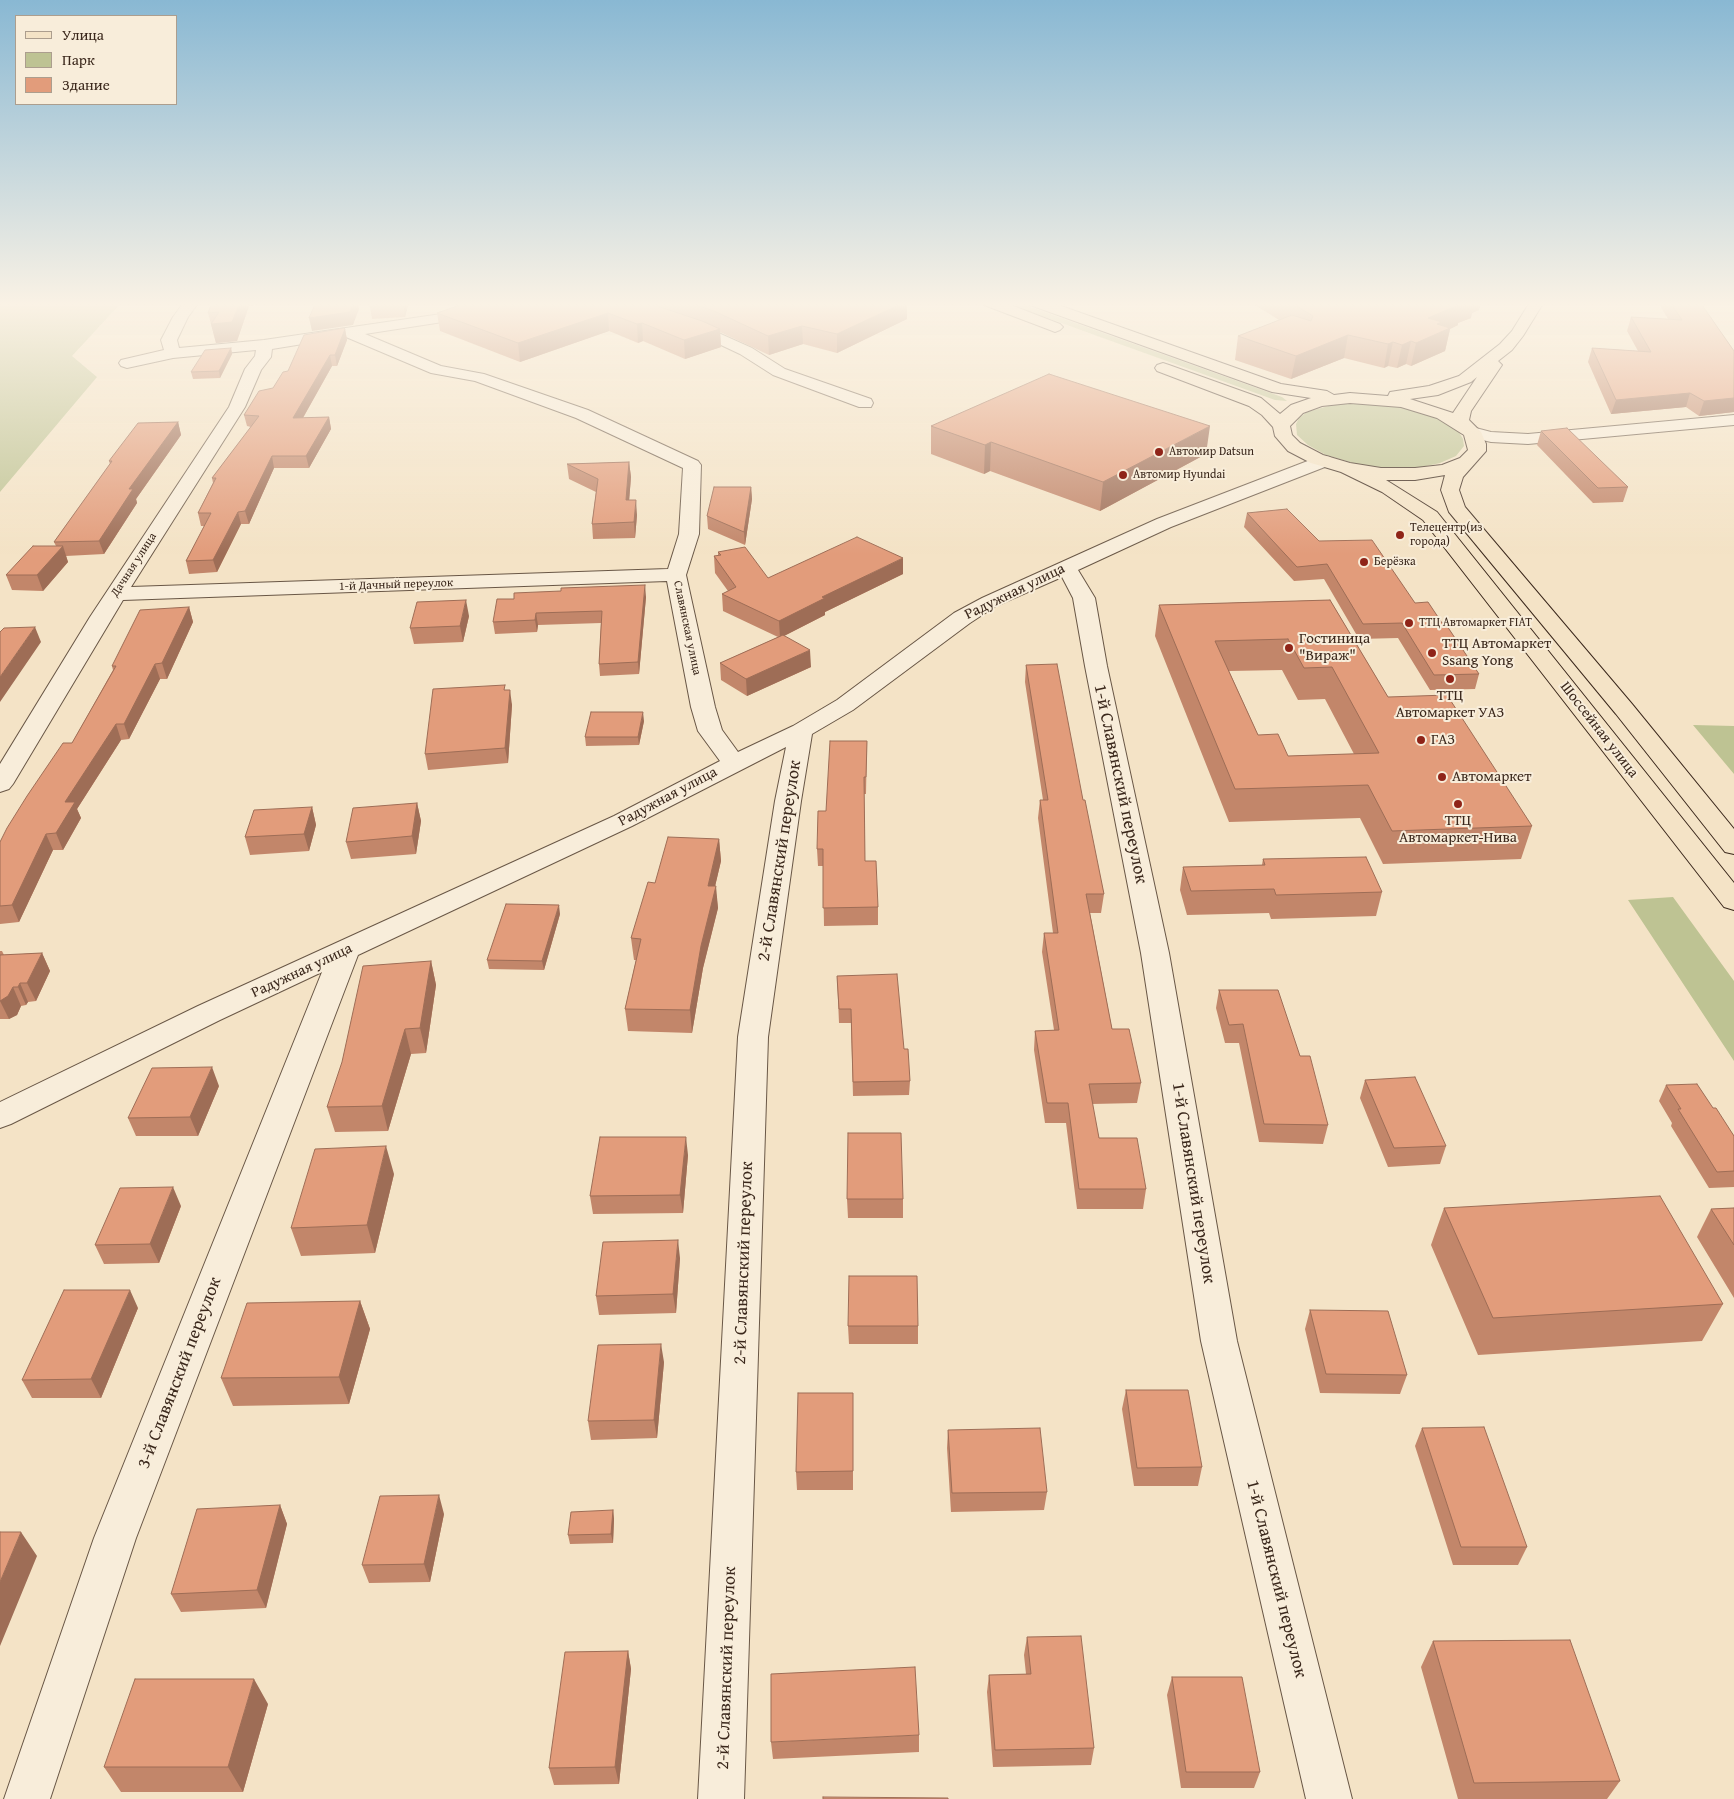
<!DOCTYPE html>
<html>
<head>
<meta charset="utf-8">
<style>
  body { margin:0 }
  #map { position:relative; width:1734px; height:1799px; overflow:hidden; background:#f4e3c6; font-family:"Gentium Book Plus",serif }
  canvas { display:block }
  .legend { position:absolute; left:15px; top:15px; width:162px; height:90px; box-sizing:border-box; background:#f8edda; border:1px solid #ac9e8e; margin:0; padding:6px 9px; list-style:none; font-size:15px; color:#3b281c }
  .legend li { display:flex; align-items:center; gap:10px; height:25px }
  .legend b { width:25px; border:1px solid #ac9e8e }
</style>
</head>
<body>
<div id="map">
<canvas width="1734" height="1799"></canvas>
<ul class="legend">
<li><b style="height:6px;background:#f4e3c6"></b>Улица</li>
<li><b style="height:14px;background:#bec393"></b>Парк</li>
<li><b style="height:14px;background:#e29c7b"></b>Здание</li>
</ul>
</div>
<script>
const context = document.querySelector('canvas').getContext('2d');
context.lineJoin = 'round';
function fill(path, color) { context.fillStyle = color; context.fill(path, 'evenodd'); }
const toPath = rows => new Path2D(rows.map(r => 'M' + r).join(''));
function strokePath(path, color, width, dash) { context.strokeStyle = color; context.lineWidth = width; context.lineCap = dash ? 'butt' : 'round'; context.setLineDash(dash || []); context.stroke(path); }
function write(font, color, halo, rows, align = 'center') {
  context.font = font + ' "Gentium Book Plus",serif'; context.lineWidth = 4; context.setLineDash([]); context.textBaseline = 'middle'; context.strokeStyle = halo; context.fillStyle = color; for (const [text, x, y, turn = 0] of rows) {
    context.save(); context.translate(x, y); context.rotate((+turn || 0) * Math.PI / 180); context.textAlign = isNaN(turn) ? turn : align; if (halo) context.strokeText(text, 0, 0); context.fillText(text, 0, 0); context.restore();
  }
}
const green = toPath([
  [0,302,122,302,72,356,97,377,0,492],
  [1003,302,1017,302,1282,397,1287,401,1275,400],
  [1356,403,1391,405,1409,408,1439,418,1459,432,1463,439,1464,446,1456,456,1440,463,1417,468,1389,468,1360,465,1326,455,1308,445,1297,435,1296,424,1299,418,1307,412,1332,405],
  [1693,725,1734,726,1734,774],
  [1673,897,1734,981,1734,1061,1628,900]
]);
const minor = toPath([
  [184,302,199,302,188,317,177,340,179,348,264,340,475,309,480,310,482,313,480,316,475,317,365,334,441,366,484,374,588,410,698,461,701,465,699,534,686,575,715,707,722,730,738,752,793,726,837,700,954,613,982,598,1157,519,1318,457,1324,456,1330,457,1333,461,1330,465,1171,527,1078,570,1095,598,1107,666,1169,953,1237,1341,1352,1799,1306,1799,1201,1341,1141,953,1085,666,1073,598,1062,577,996,606,970,623,853,710,812,734,801,801,768,1037,744,1799,698,1799,738,1037,775,801,786,747,632,826,358,955,136,1538,50,1799,4,1799,94,1538,322,972,220,1020,11,1124,0,1128,0,1102,198,1006,614,816,720,761,698,731,691,707,667,581,123,600,13,784,9,789,0,792,0,764,90,617,229,407,245,369,255,356,256,350,173,358,127,368,121,366,119,363,121,360,164,350,161,340,173,317,184,302],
  [346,337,431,373,475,381,576,418,683,468,679,534,668,569,131,587,245,407,261,370,271,357,272,349,346,337],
  [613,302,632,302,714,331,752,348,785,369,871,399,873,403,871,407,859,407,773,375,740,354,704,337,634,314,615,305,613,302],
  [1734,415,1734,425,1528,444,1491,442,1466,436,1463,432,1466,428,1472,427,1491,432,1528,434,1734,415]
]);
const major = toPath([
  [982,302,1003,302,1060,324,1063,327,1060,330,1055,332,1050,330,984,305,982,302],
  [1028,302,1050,302,1281,384,1327,391,1334,395,1350,393,1388,396,1390,392,1429,386,1459,376,1500,344,1512,331,1530,302,1544,302,1523,336,1512,350,1498,361,1502,365,1471,411,1469,420,1481,432,1486,444,1486,451,1463,477,1459,490,1465,507,1632,704,1734,829,1734,854,1725,852,1616,714,1449,512,1441,490,1445,475,1415,480,1386,480,1437,512,1734,883,1734,910,1724,907,1423,520,1382,492,1341,472,1311,463,1288,451,1275,436,1273,427,1262,415,1249,406,1157,371,1155,368,1157,365,1163,363,1169,365,1261,398,1280,414,1291,405,1311,398,1272,392,1030,305,1028,302],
  [1477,377,1453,413,1410,399,1438,395,1471,382,1477,377],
  [1350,403,1401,407,1437,418,1464,435,1468,450,1460,458,1442,465,1415,468,1381,468,1350,463,1323,455,1300,443,1292,435,1290,426,1303,413,1322,406,1350,403]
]);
const wall = toPath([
  [212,302,258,302,256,305,249,306,237,341,216,343,208,313],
  [369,302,409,302,405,317,372,319],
  [463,302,907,302,907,319,837,353,803,344,769,355,720,332,721,347,685,359,643,341,638,343,609,331,520,362,440,331,437,313,464,304],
  [1250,302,1481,302,1479,310,1472,313,1471,318,1458,323,1458,325,1450,329,1445,351,1411,366,1406,364,1397,368,1388,366,1384,368,1344,358,1291,379,1235,360,1238,336,1279,320],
  [1661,302,1704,302,1703,306,1734,351,1734,412,1699,416,1686,407,1611,414,1588,362,1592,348,1638,351,1627,331,1631,317,1668,319,1660,306],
  [345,329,347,340,337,366,332,366,303,418,329,417,331,429,309,468,274,468,249,524,241,524,217,572,189,574,186,561,204,526,201,526,198,513,213,483,212,478,251,427,247,426,244,415,273,388,288,371],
  [231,348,232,354,220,378,193,379,191,372],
  [178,422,181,435,136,499,137,503,104,554,66,556,68,562,43,591,12,590,6,575,56,546,54,542,110,464,109,461],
  [931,426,1206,454,1100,511,990,471,984,474,931,454],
  [1541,431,1628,487,1623,502,1593,503,1537,445],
  [629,462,631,477,629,500,637,515,635,538,593,539,592,524,596,492,569,479,567,464],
  [751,487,752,499,745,545,708,529,707,516],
  [1247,513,1319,541,1415,603,1442,623,1479,674,1475,689,1430,690,1398,638,1359,639,1324,579,1294,581,1244,527],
  [718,552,768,578,903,574,825,612,825,615,784,636,811,667,747,696,721,680,720,663,778,637,723,611,722,594,728,591,715,573,714,556,718,556],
  [561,591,646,597,639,674,600,676,599,664,601,623,538,625,537,632,495,634,493,622,514,599],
  [1330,600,1388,697,1532,826,1521,859,1383,864,1360,818,1229,822,1155,636,1159,605],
  [1282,670,1298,700,1325,699,1354,754,1288,756,1258,735,1229,671],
  [189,607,193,622,167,679,160,679,129,739,121,740,77,809,81,818,63,850,53,850,19,922,0,924,0,842,72,743,113,670,112,666],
  [469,616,463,642,414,644,410,628],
  [1026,665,1083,800,1104,894,1101,913,1090,913,1112,1029,1141,1083,1137,1103,1092,1104,1099,1138,1146,1189,1143,1209,1077,1209,1066,1123,1045,1123,1034,1050,1035,1031,1054,1030,1042,952,1044,933,1053,933,1038,818,1040,800,1043,800,1025,682],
  [506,690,512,705,508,763,428,770,425,754],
  [644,721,639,745,586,746,585,737],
  [867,741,866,794,864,794,865,861,878,907,878,925,824,926,823,866,818,866,817,849,826,811],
  [417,803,421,821,416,854,351,859,346,842],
  [312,807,316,825,309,851,250,855,245,837],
  [719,839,721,861,715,886,718,908,703,968,692,1033,628,1031,625,1009,636,960,634,960,631,938,655,883],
  [1263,859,1382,892,1376,916,1271,919,1269,913,1187,915,1180,890,1183,867,1262,865],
  [560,914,544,970,489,969,487,960],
  [0,951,2,951,4,955,42,953,50,971,36,1001,28,1002,26,1005,21,1006,17,1015,9,1019,0,1019],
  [431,961,436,985,426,1053,411,1054,388,1131,335,1132,327,1107],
  [837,976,904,1049,910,1081,909,1095,853,1096,851,1023,839,1023],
  [1219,990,1300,1056,1328,1125,1323,1144,1259,1142,1239,1043,1225,1043,1216,1008],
  [1365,1080,1446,1146,1440,1164,1388,1167,1360,1098],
  [1666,1085,1713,1108,1734,1136,1734,1187,1709,1188,1671,1126,1672,1123,1659,1101],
  [219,1086,198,1136,136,1136,128,1118],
  [688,1155,683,1213,593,1214,590,1196],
  [394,1174,375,1253,301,1256,291,1228],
  [847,1199,903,1199,903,1218,848,1218],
  [181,1206,159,1263,104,1264,95,1245],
  [1444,1208,1723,1304,1702,1341,1478,1355,1431,1245],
  [1734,1208,1734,1298,1697,1237,1711,1209],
  [680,1258,676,1313,599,1315,596,1296],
  [360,1301,370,1329,349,1404,233,1406,221,1378],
  [138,1308,101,1398,32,1398,22,1380],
  [1310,1310,1407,1375,1400,1394,1320,1393,1305,1329],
  [848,1326,918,1326,918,1344,849,1344],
  [664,1362,657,1438,591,1440,588,1421],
  [1126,1390,1202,1467,1198,1486,1134,1486,1122,1409],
  [853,1393,853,1490,797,1490,796,1472],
  [1422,1428,1527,1547,1518,1565,1453,1565,1415,1446],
  [948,1430,1047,1492,1044,1510,951,1512,947,1448],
  [280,1505,287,1524,266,1608,181,1612,171,1594],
  [613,1510,614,1519,613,1543,570,1544,568,1535],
  [444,1514,430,1582,369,1583,362,1565],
  [1027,1637,1094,1748,1091,1765,993,1767,987,1692,989,1675,1026,1674,1024,1655],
  [1433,1641,1620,1781,1607,1799,1458,1799,1421,1667],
  [628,1651,631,1669,619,1784,554,1785,549,1768],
  [1172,1677,1260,1772,1254,1788,1181,1788,1167,1695],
  [268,1704,243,1792,121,1792,104,1767],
  [919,1735,919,1752,773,1759,771,1742]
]);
const shadedWall = toPath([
  [240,302,249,302,249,306,237,341,216,343,211,324],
  [354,302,358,302,359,309,353,325,312,331,309,318],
  [403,302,409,302,405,317],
  [905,302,907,302,907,319,837,353,837,334],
  [1460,302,1481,302,1479,310,1472,313,1471,318,1458,323,1458,325,1450,329,1445,351,1411,366,1416,343,1428,318],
  [608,313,609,331,520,362,518,343],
  [642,323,643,341,638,343,637,324],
  [802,326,803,344,769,355,768,336],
  [345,329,347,340,337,366,335,355],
  [720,329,721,347,685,359,684,340],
  [1348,335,1344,358,1291,379,1296,356],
  [1411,341,1406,364,1397,368,1402,345],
  [1393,342,1388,366,1384,368,1388,344],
  [231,348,232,354,220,378,219,371],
  [330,355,332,366,296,430,293,418],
  [1690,393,1686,407,1611,414,1616,400],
  [1734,398,1734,412,1699,416,1704,401],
  [329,417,331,429,309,468,306,456],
  [178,422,181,435,136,499,137,503,104,554,99,541,129,489],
  [1210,426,1206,454,1100,511,1103,482],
  [991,442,990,471,984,474,985,445],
  [272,456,274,468,249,524,245,511],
  [629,462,631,477,628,515,626,500],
  [751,487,752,499,745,545,744,532],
  [636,500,637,515,635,538,634,522],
  [238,512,241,524,217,572,213,560],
  [63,546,68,562,43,591,37,575],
  [903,558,903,574,825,612,825,615,780,638,779,621,822,597],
  [645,585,646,597,639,674,638,662],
  [466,600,469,616,463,642,460,626],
  [189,607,193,622,167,679,162,663],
  [536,613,538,625,537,632,535,620],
  [35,627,41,642,0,702,0,677],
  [810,650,811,667,747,696,746,679],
  [155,664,160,679,129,739,124,724],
  [510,690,512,705,508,763,505,748],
  [643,712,644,721,639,745,638,737],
  [116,724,121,740,77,809,81,818,63,850,56,833,65,802],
  [417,803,421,821,416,854,412,836],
  [312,807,316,825,309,851,304,834],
  [46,834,53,850,19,922,12,905],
  [719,839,721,861,710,908,708,886],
  [716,886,718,908,703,968,692,1033,690,1010,701,946],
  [559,905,560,914,544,970,542,961],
  [42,953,50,971,36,1001,27,983],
  [431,961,436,985,426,1053,420,1028],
  [20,983,28,1002,26,1005,18,987],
  [13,987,21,1006,17,1015,9,1019,0,1001],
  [405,1029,411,1054,388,1131,382,1106],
  [212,1067,219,1086,198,1136,190,1117],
  [686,1137,688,1155,683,1213,680,1195],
  [386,1146,394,1174,375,1253,367,1225],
  [173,1187,181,1206,159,1263,150,1244],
  [678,1240,680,1258,676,1313,673,1294],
  [130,1290,138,1308,101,1398,91,1379],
  [360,1301,370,1329,349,1404,339,1377],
  [661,1344,664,1362,657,1438,654,1420],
  [439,1495,444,1514,430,1582,424,1564],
  [280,1505,287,1524,266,1608,257,1590],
  [613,1510,614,1519,613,1543,611,1534],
  [21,1532,37,1556,0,1646,0,1582],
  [628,1651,631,1669,619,1784,615,1767],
  [254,1679,268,1704,243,1792,228,1767]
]);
const building = toPath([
  [212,302,240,302,232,322,211,324,219,312,208,313,212,302],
  [316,302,354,302,350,312,309,318,316,302],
  [469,302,645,302,702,321,720,329,684,340,642,323,637,324,608,313,518,343,437,313,469,302],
  [688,302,905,302,837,334,802,326,768,336,714,311,688,302],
  [1290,302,1461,302,1463,303,1428,318,1442,322,1437,324,1450,328,1416,343,1411,341,1402,345,1393,342,1388,344,1348,335,1296,356,1238,336,1292,315,1311,321,1313,316,1290,302],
  [1670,302,1700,302,1734,351,1734,398,1704,401,1690,393,1616,400,1592,348,1651,352,1631,317,1682,320,1670,302],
  [344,328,345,329,335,355,330,355,293,418,329,417,306,456,272,456,245,511,238,512,213,560,186,561,211,513,198,513,216,478,212,478,259,416,244,415,259,391,273,388,283,372,288,371,304,335,344,328],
  [231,348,219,371,191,372,205,350,231,348],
  [1049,374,1210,426,1103,482,991,442,985,445,931,426,1049,374],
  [178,422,129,489,133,489,99,541,54,542,112,461,109,461,138,423,178,422],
  [1567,428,1628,487,1598,488,1541,431,1567,428],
  [629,462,626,500,636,500,634,522,592,524,598,479,567,464,629,462],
  [714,487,751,487,744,532,707,516,714,487],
  [1287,509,1319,541,1372,540,1415,603,1428,602,1442,623,1445,623,1479,674,1434,675,1402,623,1363,624,1327,564,1297,567,1247,513,1287,509],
  [857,537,903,558,822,597,825,598,779,621,722,594,736,587,714,556,721,555,718,552,745,547,768,578,857,537],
  [33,546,63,546,37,575,6,575,33,546],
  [645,585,638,662,599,664,602,611,536,613,535,620,493,622,497,599,514,599,514,593,561,591,561,588,645,585],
  [466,600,460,626,410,628,417,602,466,600],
  [1330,600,1388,697,1447,695,1532,826,1392,831,1368,785,1235,789,1159,605,1330,600],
  [1288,639,1304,668,1332,667,1379,753,1288,756,1278,734,1258,735,1215,641,1288,639],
  [189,607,162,663,155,664,124,724,116,724,65,802,75,802,56,833,46,834,12,905,0,906,0,842,7,828,27,796,63,743,72,743,116,666,112,666,140,610,189,607],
  [35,627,0,677,0,632,4,628,35,627],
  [783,635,810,650,746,679,720,663,783,635],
  [1057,664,1083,800,1085,800,1104,894,1086,894,1112,1029,1129,1029,1141,1083,1089,1084,1099,1138,1137,1138,1146,1189,1079,1189,1068,1103,1047,1103,1035,1031,1059,1030,1044,933,1058,933,1040,800,1048,800,1026,665,1057,664],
  [505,685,504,690,510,690,505,748,425,754,433,689,505,685],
  [591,712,643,712,638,737,585,737,591,712],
  [830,741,867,741,866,777,864,777,865,861,876,861,878,907,823,908,823,849,817,849,818,811,826,811,830,741],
  [417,803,412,836,346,842,353,808,417,803],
  [312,807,304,834,245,837,254,810,312,807],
  [668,837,719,839,708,886,716,886,701,946,690,1010,625,1009,641,939,631,938,648,882,655,883,668,837],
  [1366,857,1382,892,1276,895,1274,889,1191,891,1183,867,1265,865,1263,859,1366,857],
  [506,904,559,905,542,961,487,960,506,904],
  [42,953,27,983,20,983,18,987,13,987,8,996,0,1001,0,955,42,953],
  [431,961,420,1028,405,1029,382,1106,327,1107,342,1062,363,966,431,961],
  [897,974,904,1049,908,1049,910,1081,853,1082,851,1009,839,1009,837,976,897,974],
  [1219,990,1278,990,1300,1056,1310,1056,1328,1125,1264,1124,1243,1024,1229,1025,1219,990],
  [212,1067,190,1117,128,1118,152,1068,212,1067],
  [1415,1077,1446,1146,1394,1148,1365,1080,1415,1077],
  [1697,1084,1713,1108,1716,1108,1734,1136,1734,1171,1717,1172,1678,1109,1681,1109,1666,1085,1697,1084],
  [848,1133,901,1133,903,1199,847,1199,848,1133],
  [600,1137,686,1137,680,1195,590,1196,600,1137],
  [386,1146,367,1225,291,1228,315,1149,386,1146],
  [173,1187,150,1244,95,1245,120,1188,173,1187],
  [1660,1196,1723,1304,1493,1318,1444,1208,1660,1196],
  [1734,1208,1734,1245,1711,1209,1734,1208],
  [678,1240,673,1294,596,1296,603,1242,678,1240],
  [849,1276,917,1276,918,1326,848,1326,849,1276],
  [64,1290,130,1290,91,1379,22,1380,64,1290],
  [360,1301,339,1377,221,1378,247,1303,360,1301],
  [1310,1310,1388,1311,1407,1375,1326,1374,1310,1310],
  [661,1344,654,1420,588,1421,598,1345,661,1344],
  [1126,1390,1188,1390,1202,1467,1137,1468,1126,1390],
  [798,1393,853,1393,853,1471,796,1472,798,1393],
  [1484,1427,1527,1547,1461,1547,1422,1428,1484,1427],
  [1040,1428,1047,1492,952,1493,948,1430,1040,1428],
  [439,1495,424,1564,362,1565,380,1496,439,1495],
  [280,1505,257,1590,171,1594,197,1509,280,1505],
  [613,1510,611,1534,568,1535,571,1512,613,1510],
  [0,1532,21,1532,0,1582,0,1532],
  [1081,1636,1094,1748,995,1750,989,1675,1031,1674,1027,1637,1081,1636],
  [1570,1640,1620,1781,1474,1783,1433,1641,1570,1640],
  [628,1651,615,1767,549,1768,565,1652,628,1651],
  [915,1667,919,1735,771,1742,771,1674,915,1667],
  [1172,1677,1242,1677,1260,1772,1186,1772,1172,1677],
  [135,1679,254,1679,228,1767,104,1767,135,1679],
  [823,1797,948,1798,948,1799,823,1799,823,1797]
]);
const markers = [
  [1159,452,5,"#8f2418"],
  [1123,475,5,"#8f2418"],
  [1400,535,5,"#8f2418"],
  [1364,562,5,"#8f2418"],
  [1409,623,5,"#8f2418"],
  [1289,648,5,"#8f2418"],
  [1432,653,5,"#8f2418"],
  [1450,679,5,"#8f2418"],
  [1421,740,5,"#8f2418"],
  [1442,777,5,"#8f2418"],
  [1458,804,5,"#8f2418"]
];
const farPoinames = [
  ["Автомир Datsun",1169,452],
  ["Автомир Hyundai",1133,475],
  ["Телецентр(из",1410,528],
  ["города)",1410,542],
  ["Берёзка",1374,562],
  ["ТТЦ Автомаркет FIAT",1419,623]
];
const farStreetnames = [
  ["Дачная улица",134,565,-57],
  ["1-й Дачный переулок",396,585,-2],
  ["Славянская улица",687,628,78]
];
const streetNames = [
  ["Радужная улица",1015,592,-26],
  ["Шоссейная улица",1599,730,52],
  ["Радужная улица",668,797,-28],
  ["Радужная улица",302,971,-25]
];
const poiNames = [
  ["Гостиница",1299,639],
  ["\"Вираж\"",1299,656],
  ["ТТЦ Автомаркет",1442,644],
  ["Ssang Yong",1442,661],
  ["ТТЦ",1450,696,"center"],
  ["Автомаркет УАЗ",1450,713,"center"],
  ["ГАЗ",1431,740],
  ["Автомаркет",1452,777],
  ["ТТЦ",1458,821,"center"],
  ["Автомаркет-Нива",1458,838,"center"]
];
const nearStreetnames = [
  ["1-й Славянский переулок",1120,784,78],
  ["2-й Славянский переулок",780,861,-81],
  ["1-й Славянский переулок",1193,1183,81],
  ["2-й Славянский переулок",744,1263,-88],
  ["3-й Славянский переулок",180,1373,-69],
  ["1-й Славянский переулок",1276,1579,76],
  ["2-й Славянский переулок",727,1668,-88]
];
fill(green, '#bec393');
strokePath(minor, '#695746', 2);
strokePath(major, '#3b281c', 2);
fill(minor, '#f8edda');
fill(major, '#f4e3c6');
fill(wall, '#c2866a');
fill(shadedWall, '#9e6d56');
fill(building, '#e29c7b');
strokePath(building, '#9e6d56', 1);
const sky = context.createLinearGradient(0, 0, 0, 554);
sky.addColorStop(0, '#89b8d3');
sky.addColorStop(0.55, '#faf2e5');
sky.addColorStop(1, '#faf2e500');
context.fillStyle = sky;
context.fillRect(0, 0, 1734, 554);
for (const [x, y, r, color] of markers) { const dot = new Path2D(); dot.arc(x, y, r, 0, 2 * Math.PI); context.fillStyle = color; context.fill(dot); strokePath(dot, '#f8edda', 2); }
write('12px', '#3b281c', '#f8edda', farPoinames, 'left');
write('12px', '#3b281c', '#f8edda', farStreetnames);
write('15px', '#3b281c', '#f8edda', streetNames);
write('15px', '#3b281c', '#f8edda', poiNames, 'left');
write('18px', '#3b281c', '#f8edda', nearStreetnames);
</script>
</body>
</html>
